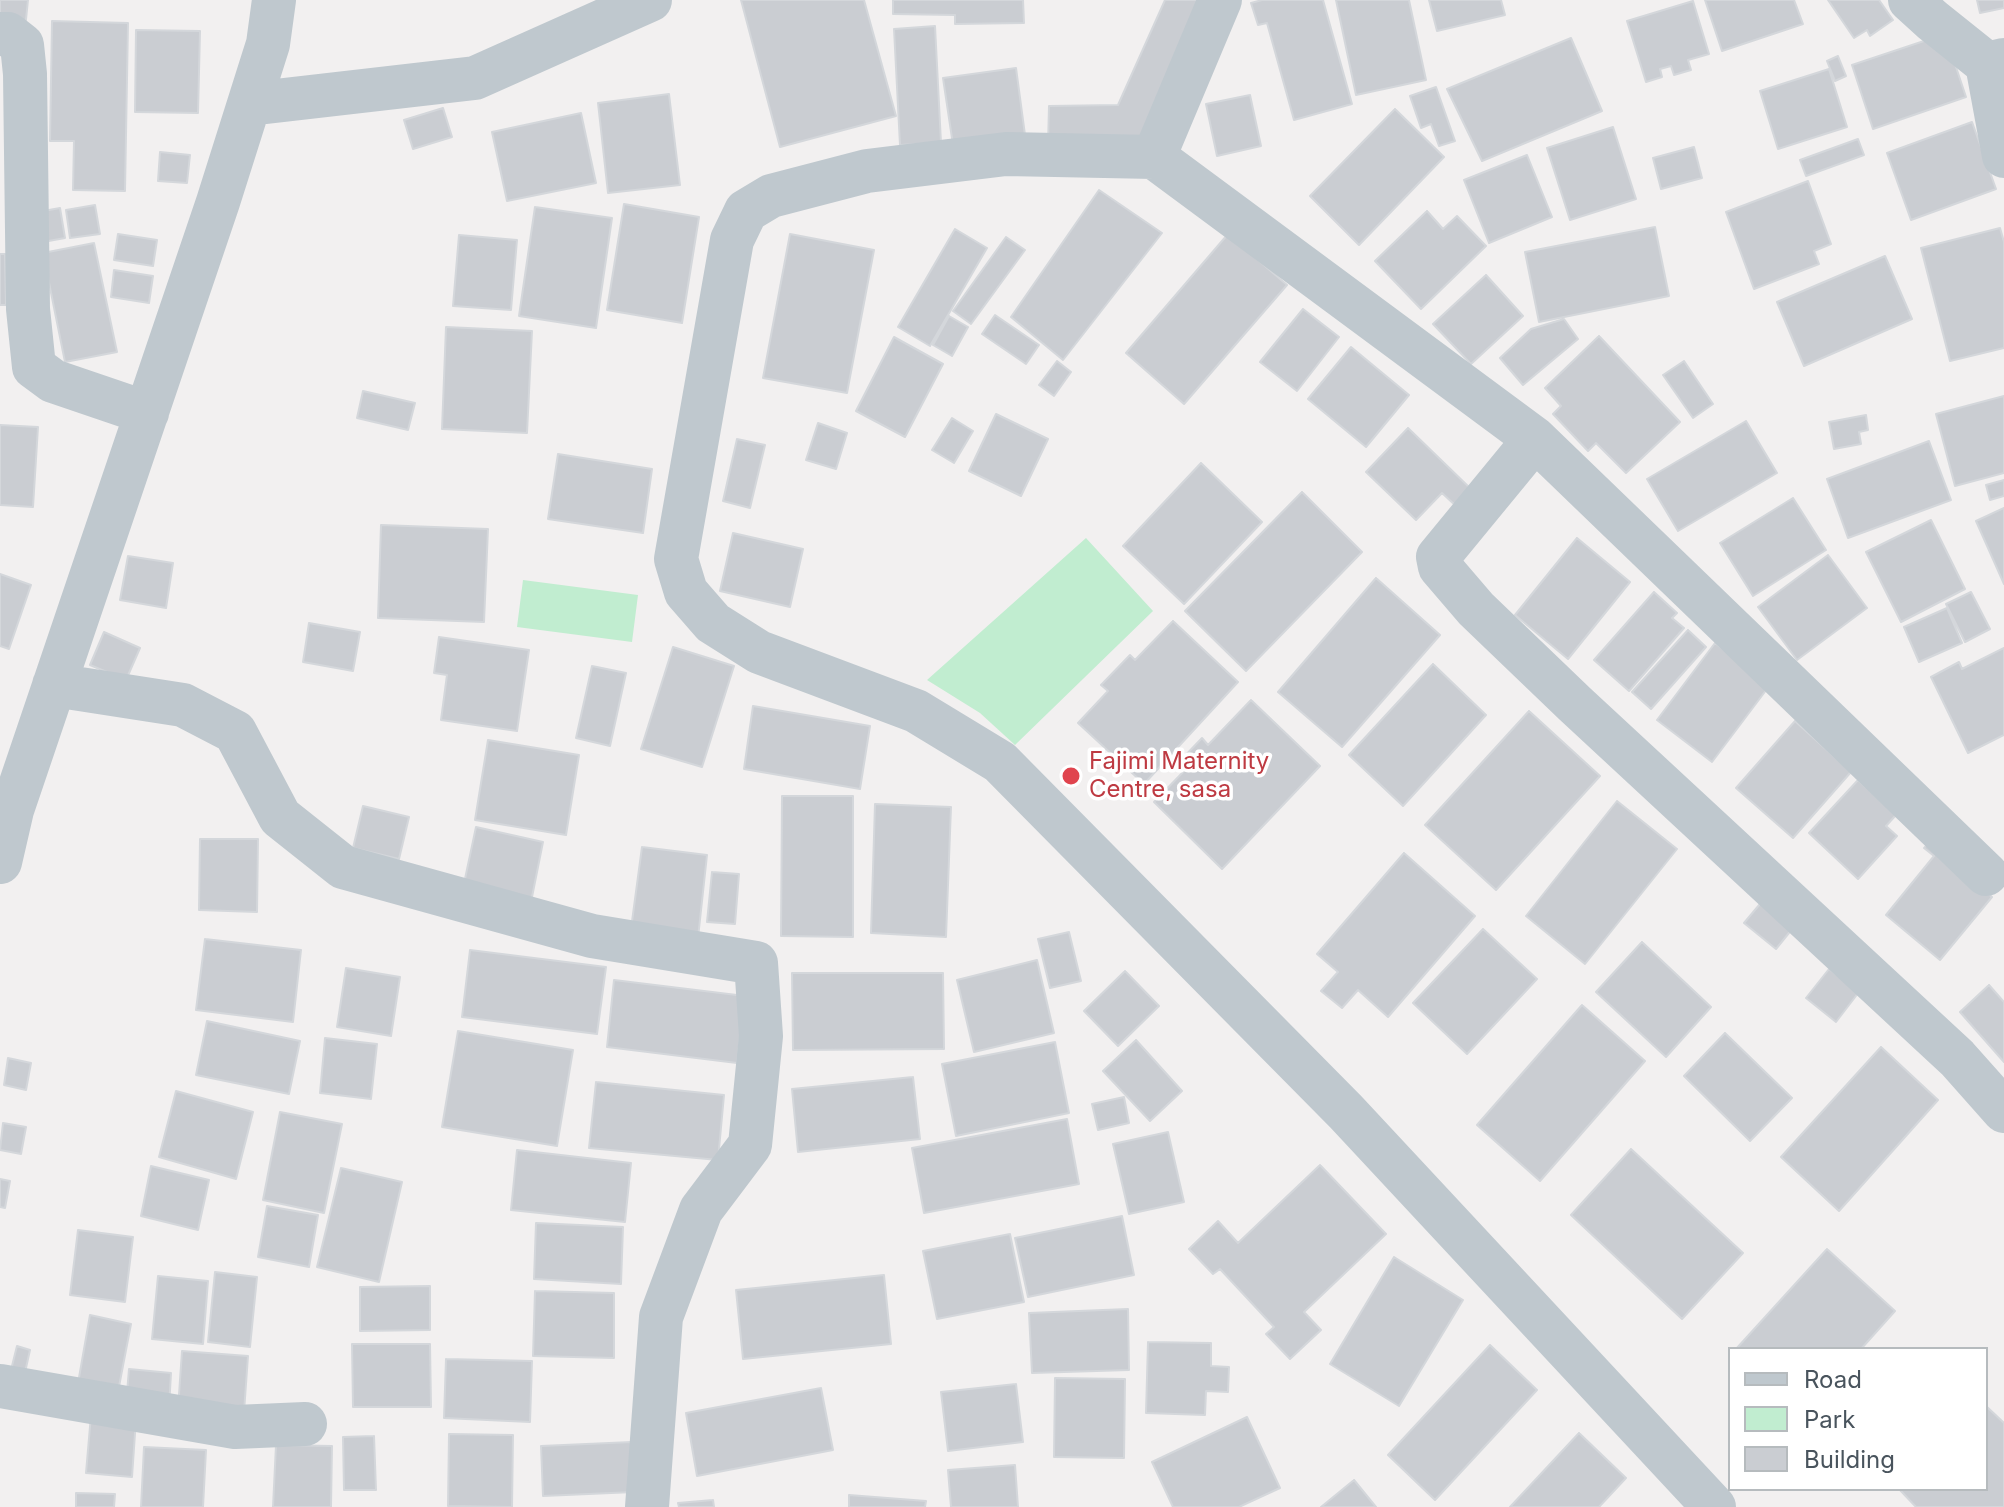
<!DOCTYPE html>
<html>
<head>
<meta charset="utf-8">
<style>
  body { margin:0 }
  #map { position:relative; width:2004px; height:1507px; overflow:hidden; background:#f2f0f0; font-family:Inter,sans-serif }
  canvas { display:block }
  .legend { position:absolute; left:1728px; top:1347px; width:260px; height:144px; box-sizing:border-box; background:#fff; border:2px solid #b6bbbe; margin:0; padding:10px 14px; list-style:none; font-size:24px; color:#49545d }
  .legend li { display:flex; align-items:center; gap:16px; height:40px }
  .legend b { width:40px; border:2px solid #b6bbbe }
</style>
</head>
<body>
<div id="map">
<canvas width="2004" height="1507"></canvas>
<ul class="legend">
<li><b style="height:10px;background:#bfc8ce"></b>Road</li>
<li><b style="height:22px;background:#c1edd0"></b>Park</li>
<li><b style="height:22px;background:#cacdd2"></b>Building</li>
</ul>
</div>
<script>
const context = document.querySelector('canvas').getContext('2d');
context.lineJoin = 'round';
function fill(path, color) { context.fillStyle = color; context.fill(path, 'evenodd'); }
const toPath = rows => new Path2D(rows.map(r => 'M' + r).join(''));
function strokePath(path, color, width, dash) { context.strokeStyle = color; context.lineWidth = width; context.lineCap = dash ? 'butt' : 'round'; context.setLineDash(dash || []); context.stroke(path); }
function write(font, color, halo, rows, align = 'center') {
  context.font = font + ' Inter,sans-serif'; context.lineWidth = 7; context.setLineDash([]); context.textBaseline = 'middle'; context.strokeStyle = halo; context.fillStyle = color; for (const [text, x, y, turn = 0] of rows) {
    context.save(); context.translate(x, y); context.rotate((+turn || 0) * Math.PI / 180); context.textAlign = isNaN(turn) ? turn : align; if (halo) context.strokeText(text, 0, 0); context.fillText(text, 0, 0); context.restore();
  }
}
const green = toPath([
  [1086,538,1153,611,1015,745,980,713,927,680],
  [523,580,638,595,632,642,517,627]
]);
const building = toPath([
  [0,0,28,0,25,29,0,27,0,0],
  [741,0,864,0,896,116,780,147,741,0],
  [893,0,1023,0,1024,23,955,24,955,15,893,14,893,0],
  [1165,0,1204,0,1138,148,1048,145,1049,106,1118,105,1165,0],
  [1262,0,1323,0,1352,104,1294,120,1267,23,1258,25,1251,3,1262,0],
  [1336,0,1409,0,1426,80,1356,95,1336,0],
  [1429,0,1501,0,1505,15,1437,31,1429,0],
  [1705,0,1794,0,1803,24,1722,51,1705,0],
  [1828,0,1879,0,1893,20,1870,36,1867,30,1854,38,1828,0],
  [1977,0,2004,0,2004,8,1980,13,1977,0],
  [1693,1,1709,54,1688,60,1691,70,1674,75,1671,66,1660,69,1662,77,1646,82,1627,21,1693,1],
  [52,21,128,23,125,191,73,190,74,141,50,141,52,21],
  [935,26,941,143,900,145,894,29,935,26],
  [136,30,200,31,198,113,135,112,136,30],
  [1945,34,1966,97,1873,129,1852,65,1945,34],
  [1571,38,1602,111,1482,161,1447,89,1571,38],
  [1838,56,1846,76,1835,81,1827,61,1838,56],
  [1016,68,1025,135,953,145,943,78,1016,68],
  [1829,69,1847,127,1778,149,1760,91,1829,69],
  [1436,87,1455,141,1439,146,1431,124,1421,128,1410,96,1436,87],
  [669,94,680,185,608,193,598,103,669,94],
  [1250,95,1261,146,1217,156,1206,104,1250,95],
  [443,108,452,137,413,149,404,120,443,108],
  [1395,109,1444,157,1359,245,1310,196,1395,109],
  [581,113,596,183,507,201,492,132,581,113],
  [1972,122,1996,189,1911,220,1887,153,1972,122],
  [1613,127,1636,199,1570,220,1547,148,1613,127],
  [1858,139,1864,155,1806,176,1800,160,1858,139],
  [1694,147,1702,178,1661,189,1653,158,1694,147],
  [160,152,190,155,187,183,158,181,160,152],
  [1527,155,1552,217,1489,243,1464,180,1527,155],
  [1808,181,1831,244,1814,251,1819,264,1754,289,1726,212,1808,181],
  [1099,190,1162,233,1063,360,1011,317,1099,190],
  [624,204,699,217,682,323,607,310,624,204],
  [95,205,100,234,70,238,66,210,95,205],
  [535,207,612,218,596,328,519,316,535,207],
  [60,208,65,238,43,242,38,212,60,208],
  [1427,211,1443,229,1457,216,1486,246,1421,309,1375,261,1427,211],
  [1655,227,1669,296,1539,322,1525,252,1655,227],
  [2000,228,2004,242,2004,348,1950,361,1921,248,2000,228],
  [955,229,987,248,930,346,898,327,955,229],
  [118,234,157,240,153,266,114,260,118,234],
  [790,234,874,250,847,393,763,378,790,234],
  [1228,234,1287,285,1184,404,1126,353,1228,234],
  [459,235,517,240,511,310,453,306,459,235],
  [1006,237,1025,250,971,324,953,311,1006,237],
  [94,243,117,352,65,362,43,253,94,243],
  [0,254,5,254,6,305,0,305,0,254],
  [1885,256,1912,319,1804,366,1777,302,1885,256],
  [114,270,153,276,149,303,111,297,114,270],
  [1486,275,1523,316,1471,364,1433,324,1486,275],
  [1303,309,1339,337,1297,391,1260,362,1303,309],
  [995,315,1039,345,1026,364,982,334,995,315],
  [949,316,968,327,952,356,933,345,949,316],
  [1564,319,1578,339,1523,385,1500,358,1531,329,1564,319],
  [446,327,532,331,527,433,442,429,446,327],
  [1599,336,1680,422,1626,473,1596,443,1588,451,1553,414,1561,406,1545,388,1599,336],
  [894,337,943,364,905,437,856,411,894,337],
  [1351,347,1409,395,1366,447,1308,399,1351,347],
  [1057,361,1071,372,1054,396,1039,385,1057,361],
  [1684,361,1713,404,1693,418,1663,375,1684,361],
  [363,391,415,403,408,430,357,418,363,391],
  [2004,396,2004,473,1955,486,1936,414,2004,396],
  [996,414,1048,439,1021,496,969,471,996,414],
  [1866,415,1868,430,1859,432,1861,444,1834,449,1829,422,1866,415],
  [952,418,973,431,954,463,932,450,952,418],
  [1746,421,1777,473,1678,531,1647,479,1746,421],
  [818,423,847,433,836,469,806,460,818,423],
  [0,425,38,427,33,507,0,505,0,425],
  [1408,428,1472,490,1456,506,1442,493,1416,520,1366,472,1408,428],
  [737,439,765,445,750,508,723,501,737,439],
  [1929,441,1951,500,1848,538,1827,479,1929,441],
  [558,454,652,469,643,533,548,519,558,454],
  [1201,463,1262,522,1184,604,1123,546,1201,463],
  [2004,480,2004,496,1990,500,1986,485,2004,480],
  [1302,492,1362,552,1246,671,1185,611,1302,492],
  [1793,498,1826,550,1753,596,1720,543,1793,498],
  [2004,508,2004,584,1976,521,2004,508],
  [1931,520,1965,589,1901,622,1866,552,1931,520],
  [381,525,488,529,484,622,378,618,381,525],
  [733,533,803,549,790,607,720,591,733,533],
  [1577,538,1630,582,1568,659,1515,615,1577,538],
  [1828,555,1867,608,1797,660,1758,607,1828,555],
  [128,556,173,563,166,608,120,600,128,556],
  [0,574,31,585,9,649,0,646,0,574],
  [1376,578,1440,635,1342,747,1278,692,1376,578],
  [1654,592,1677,613,1672,618,1684,628,1629,691,1594,660,1654,592],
  [1971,592,1990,629,1965,642,1946,604,1971,592],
  [1947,608,1962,643,1919,662,1904,627,1947,608],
  [1173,621,1238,682,1144,784,1078,723,1108,691,1101,685,1130,655,1135,660,1173,621],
  [309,623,360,632,353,671,303,662,309,623],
  [1688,630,1706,647,1651,709,1632,692,1688,630],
  [104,632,140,648,126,680,90,665,104,632],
  [439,637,529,650,517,731,441,720,447,675,434,673,439,637],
  [1715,643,1770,685,1712,762,1657,720,1715,643],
  [673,647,734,666,702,767,641,749,673,647],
  [2004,648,2004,735,1968,753,1931,677,1959,662,1962,669,2004,648],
  [1433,664,1486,715,1403,806,1349,755,1433,664],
  [592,666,626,673,610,746,576,738,592,666],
  [1251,700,1320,766,1222,869,1154,802,1186,769,1179,762,1202,738,1208,745,1251,700],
  [753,706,870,726,860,789,744,769,753,706],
  [1529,711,1600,776,1496,890,1425,825,1529,711],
  [1795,721,1851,772,1793,838,1736,788,1795,721],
  [488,740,579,755,566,835,475,820,488,740],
  [1858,780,1896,815,1886,826,1897,836,1858,879,1809,833,1858,780],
  [782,796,853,796,853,937,781,936,782,796],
  [1617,801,1677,849,1585,964,1526,916,1617,801],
  [875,804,951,807,946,937,871,933,875,804],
  [363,806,409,817,399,859,353,848,363,806],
  [476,827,543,842,530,907,462,893,476,827],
  [200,839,258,839,257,912,199,910,200,839],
  [1928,843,1992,897,1940,960,1886,915,1934,856,1924,848,1928,843],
  [642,847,707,855,698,938,631,929,642,847],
  [1404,853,1475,916,1388,1017,1358,990,1342,1008,1321,991,1338,972,1317,954,1404,853],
  [712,872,739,874,735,924,707,922,712,872],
  [1765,898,1797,923,1776,949,1744,923,1765,898],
  [1483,929,1537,979,1467,1054,1413,1003,1483,929],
  [1069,932,1081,981,1050,988,1038,939,1069,932],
  [205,939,301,950,293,1022,196,1010,205,939],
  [1642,942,1711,1007,1666,1057,1596,992,1642,942],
  [470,950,606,967,597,1034,462,1017,470,950],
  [1037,960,1054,1033,974,1052,957,980,1037,960],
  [346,968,400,977,391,1036,337,1027,346,968],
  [1829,969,1859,992,1836,1022,1806,998,1829,969],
  [1125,971,1159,1006,1118,1046,1084,1011,1125,971],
  [792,973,943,973,944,1049,793,1050,792,973],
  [614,980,745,996,737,1063,607,1047,614,980],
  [1989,985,2004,1002,2004,1062,1960,1012,1989,985],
  [1582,1005,1645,1061,1540,1181,1477,1125,1582,1005],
  [207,1021,300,1041,289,1094,196,1075,207,1021],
  [458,1031,573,1050,557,1146,442,1127,458,1031],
  [1725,1033,1792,1098,1750,1141,1684,1076,1725,1033],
  [325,1038,377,1044,371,1099,320,1093,325,1038],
  [1136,1040,1182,1091,1150,1121,1103,1071,1136,1040],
  [1055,1042,1069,1113,956,1136,942,1064,1055,1042],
  [1881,1047,1938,1100,1839,1211,1781,1157,1881,1047],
  [8,1058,31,1063,26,1090,4,1085,8,1058],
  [913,1077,920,1139,798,1152,792,1089,913,1077],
  [596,1082,724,1095,718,1160,589,1148,596,1082],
  [176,1091,253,1112,236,1179,159,1157,176,1091],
  [1124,1097,1129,1123,1098,1130,1092,1104,1124,1097],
  [280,1112,342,1124,324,1213,263,1200,280,1112],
  [1067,1119,1079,1184,924,1213,912,1148,1067,1119],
  [3,1123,26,1127,21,1154,0,1150,3,1123],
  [1168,1132,1184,1202,1129,1214,1113,1144,1168,1132],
  [1631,1149,1743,1253,1682,1319,1571,1215,1631,1149],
  [517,1150,631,1163,625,1222,511,1210,517,1150],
  [1320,1165,1386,1234,1304,1312,1321,1330,1290,1359,1266,1334,1274,1327,1220,1269,1213,1274,1189,1249,1218,1221,1238,1243,1320,1165],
  [151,1166,209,1180,198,1230,141,1216,151,1166],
  [341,1168,402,1182,379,1282,317,1267,341,1168],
  [0,1179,10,1181,5,1208,0,1207,0,1179],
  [267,1206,318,1215,309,1267,258,1257,267,1206],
  [1122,1216,1134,1275,1028,1297,1015,1238,1122,1216],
  [536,1223,623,1227,621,1284,534,1279,536,1223],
  [78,1230,133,1237,125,1302,70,1295,78,1230],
  [1010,1234,1024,1302,937,1319,923,1251,1010,1234],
  [1827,1249,1895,1311,1861,1349,1736,1349,1827,1249],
  [1394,1257,1463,1300,1399,1406,1330,1364,1394,1257],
  [215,1272,257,1277,250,1347,208,1342,215,1272],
  [884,1275,891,1344,743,1359,736,1290,884,1275],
  [158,1276,208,1281,203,1344,152,1339,158,1276],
  [430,1286,430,1330,360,1331,360,1287,430,1286],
  [535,1291,614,1293,614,1358,533,1356,535,1291],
  [1128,1309,1129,1370,1032,1373,1029,1313,1128,1309],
  [90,1315,131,1324,117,1397,77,1389,90,1315],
  [1148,1342,1211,1343,1211,1366,1229,1367,1228,1392,1206,1391,1205,1415,1146,1413,1148,1342],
  [352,1344,430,1344,431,1407,353,1407,352,1344],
  [1490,1345,1537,1390,1435,1500,1388,1455,1490,1345],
  [17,1346,30,1350,24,1377,10,1374,17,1346],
  [182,1351,248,1356,244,1412,178,1409,182,1351],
  [446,1359,532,1361,530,1422,444,1418,446,1359],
  [129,1369,171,1373,169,1408,126,1405,129,1369],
  [1055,1378,1125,1379,1124,1458,1054,1457,1055,1378],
  [1016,1384,1023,1442,948,1451,941,1392,1016,1384],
  [821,1388,833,1450,697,1476,686,1413,821,1388],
  [1986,1406,2004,1423,2004,1507,1916,1507,1899,1489,1986,1489,1986,1406],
  [91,1415,136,1419,132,1477,86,1473,91,1415],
  [1247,1417,1280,1488,1239,1507,1173,1507,1152,1462,1247,1417],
  [1579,1433,1626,1478,1599,1507,1510,1507,1579,1433],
  [449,1434,513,1435,512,1507,448,1506,449,1434],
  [374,1436,376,1490,344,1490,343,1437,374,1436],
  [632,1442,634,1492,543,1496,541,1446,632,1442],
  [276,1445,332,1446,331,1507,273,1507,276,1445],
  [144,1447,206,1450,203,1507,141,1507,144,1447],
  [1015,1465,1018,1507,951,1507,948,1470,1015,1465],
  [1354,1480,1376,1507,1321,1507,1354,1480],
  [76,1493,115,1494,114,1507,76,1507,76,1493],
  [849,1495,926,1501,925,1507,849,1507,849,1495],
  [713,1500,714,1507,679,1507,678,1503,713,1500]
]);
const minor = toPath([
  [1910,0,1932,20,1987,64],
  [0,34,8,34,22,45,25,74,28,309,34,367,53,381,147,413],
  [2004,60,1987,64,2004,156],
  [249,104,475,78,650,0],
  [1154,157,1220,0],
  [1535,439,1438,557,1440,567,1476,609,1575,704,1957,1058,2004,1111],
  [54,685,183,705,235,732,280,817,343,867,592,936,756,963,761,1036,750,1145,701,1210,661,1317,647,1507],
  [0,862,12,810,218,202,268,44,274,0],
  [0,1386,235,1427,305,1424],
  [1714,1507,1346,1112,1000,762,916,711,759,652,713,623,686,592,676,559,732,240,746,211,771,196,867,171,1006,154,1154,157,1535,439,1986,874]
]);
const markers = [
  [1071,776,10,"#e0444e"]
];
const healthNames = [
  ["Fajimi Maternity",1089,762],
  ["Centre, sasa",1089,790]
];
fill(green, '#c1edd0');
fill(building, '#cacdd2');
strokePath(building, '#d4d7db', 2);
strokePath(minor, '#bfc8ce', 44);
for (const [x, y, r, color] of markers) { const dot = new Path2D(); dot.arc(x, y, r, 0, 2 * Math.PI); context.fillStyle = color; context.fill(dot); strokePath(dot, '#fff', 3); }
write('24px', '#be3a42', '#fff', healthNames, 'left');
</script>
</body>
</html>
